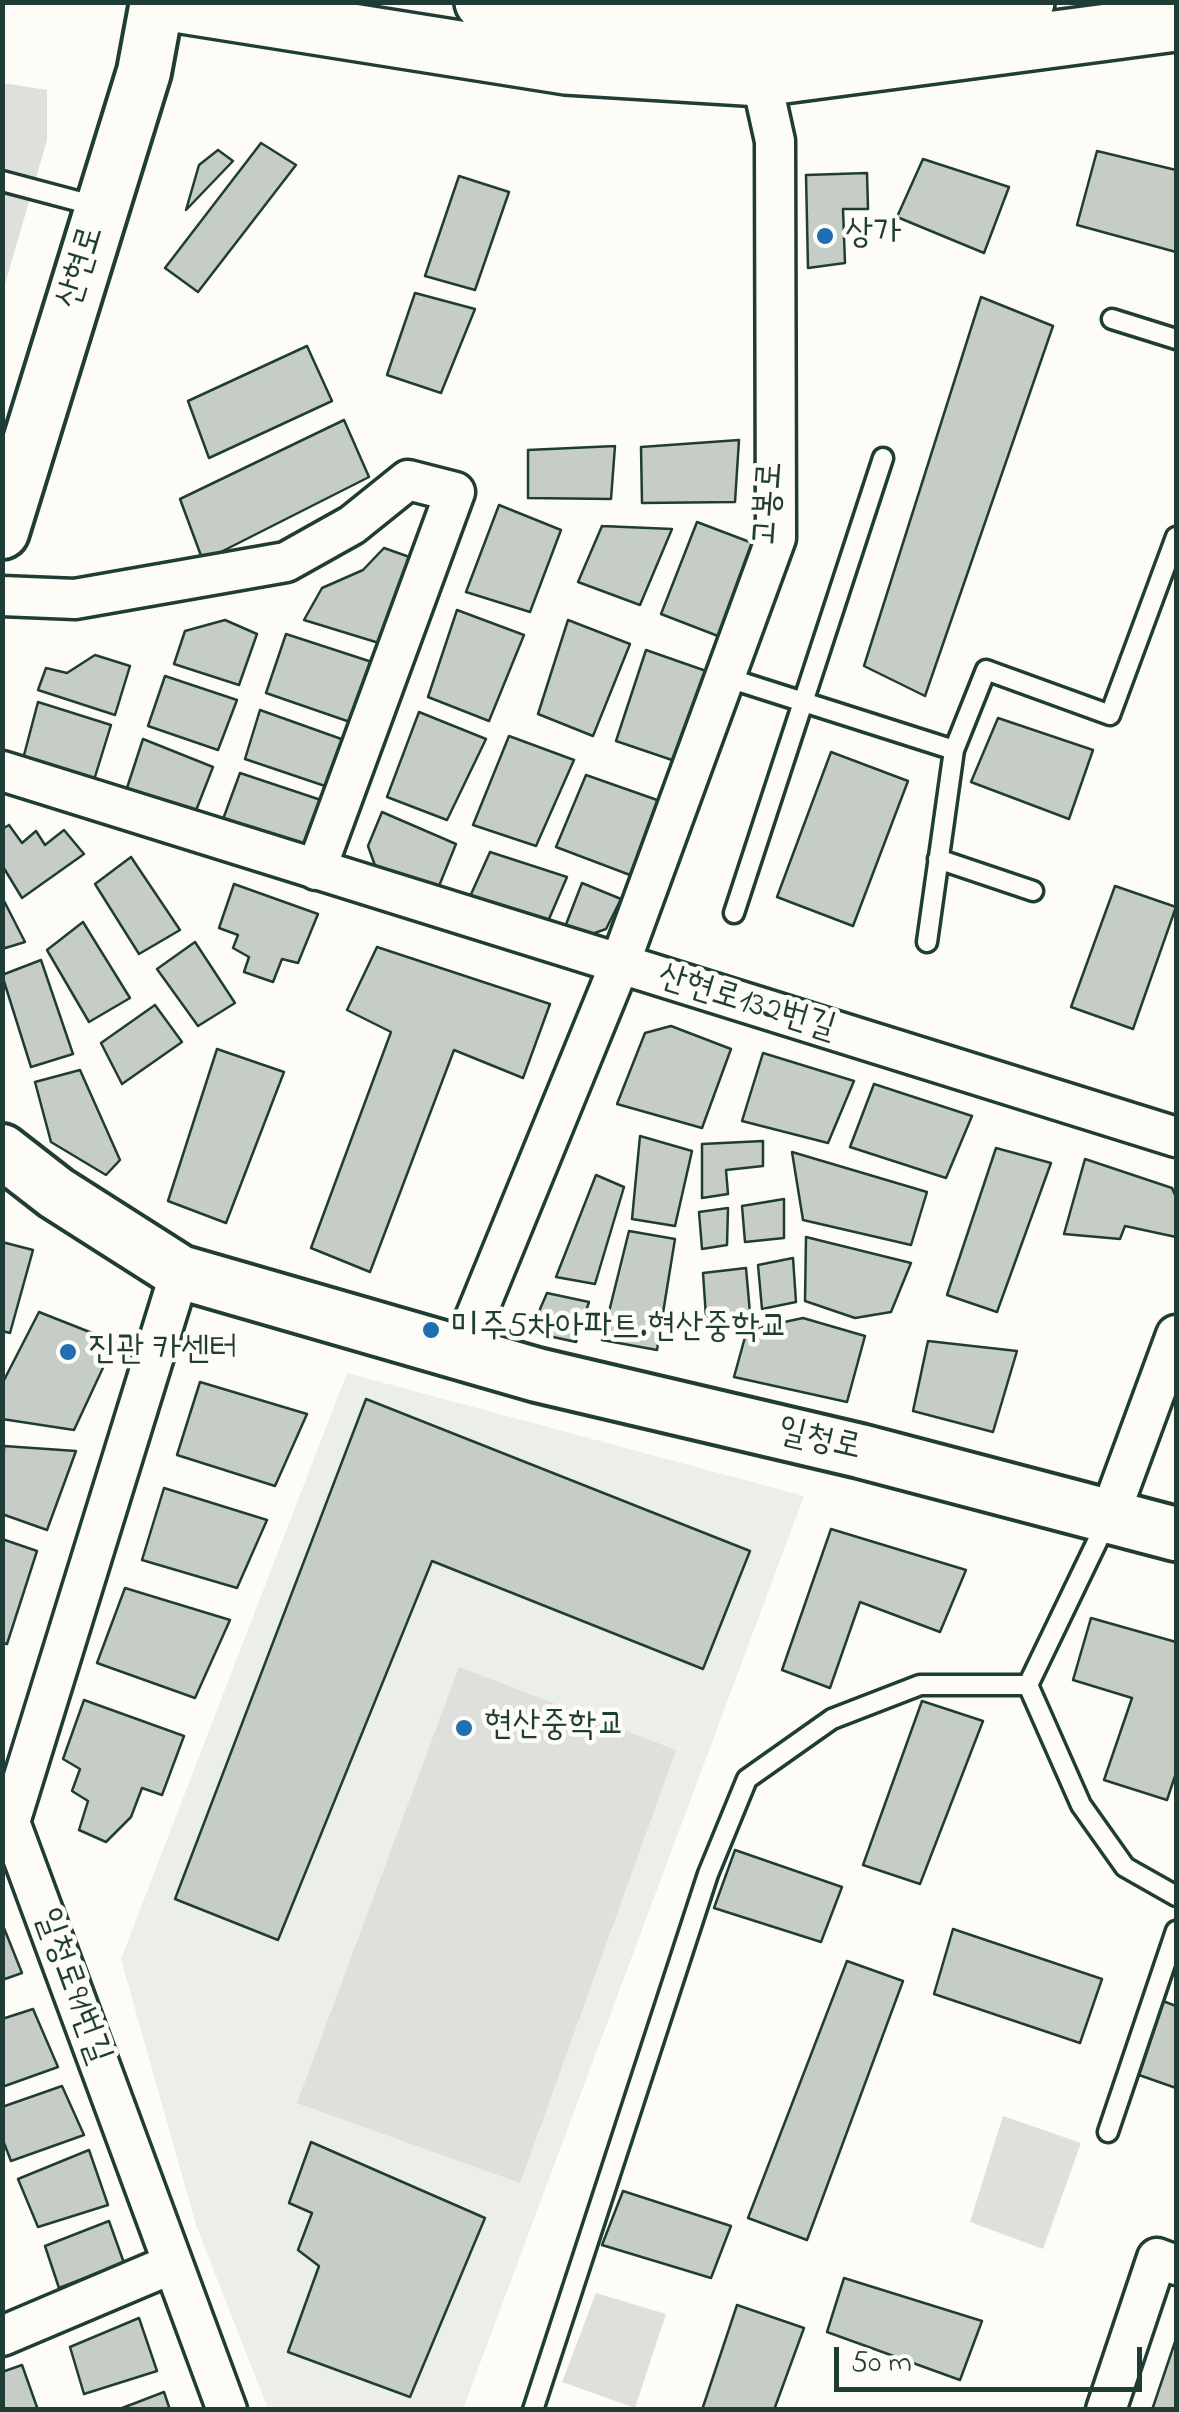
<!DOCTYPE html>
<html>
<head>
<meta charset="utf-8">
<style>
  body { margin:0 }
  #map { position:relative; width:1179px; height:2412px; overflow:hidden; background:#fdfcf7; font-family:"Indie Flower",sans-serif }
  canvas { display:block }
  .frame { position:absolute; inset:0; border:5px solid #1f3d34; pointer-events:none }
  .scale { position:absolute; left:834px; top:2347px; width:308px; height:45px; box-sizing:border-box; border:5px solid #1f3d34; border-top:0; padding-left:12px; font-size:30px; line-height:35px; white-space:nowrap; color:#1f3d34; -webkit-text-stroke:8px #fdfcf7; paint-order:stroke }
</style>
</head>
<body>
<div id="map">
<canvas width="1179" height="2412"></canvas>
<div class="frame"></div>
<div class="scale">50 m</div>
</div>
<script>
const context = document.querySelector('canvas').getContext('2d');
context.lineJoin = 'round';
function fill(path, color) { context.fillStyle = color; context.fill(path, 'evenodd'); }
const toPath = rows => new Path2D(rows.map(r => 'M' + r).join(''));
function strokePath(path, color, width, dash) { context.strokeStyle = color; context.lineWidth = width; context.lineCap = dash ? 'butt' : 'round'; context.setLineDash(dash || []); context.stroke(path); }
function write(font, color, halo, rows, align = 'center') {
  context.font = font + ' "Indie Flower","Poor Story",sans-serif'; context.lineWidth = 9; context.setLineDash([]); context.textBaseline = 'middle'; context.strokeStyle = halo; context.fillStyle = color; for (const [text, x, y, turn = 0] of rows) {
    context.save(); context.translate(x, y); context.rotate((+turn || 0) * Math.PI / 180); context.textAlign = isNaN(turn) ? turn : align; if (halo) context.strokeText(text, 0, 0); context.fillText(text, 0, 0); context.restore();
  }
}
const built = toPath([
  [347,1373,804,1496,463,2409,268,2409,196,2225,121,1959]
]);
const green = toPath([
  [3,83,47,90,47,140,3,291],
  [459,1667,676,1750,520,2183,297,2103],
  [1003,2116,1081,2143,1043,2249,970,2222],
  [596,2293,666,2314,635,2408,562,2382]
]);
const building = toPath([
  [261,143,296,165,198,292,165,268,261,143],
  [218,150,233,161,186,210,199,165,218,150],
  [1097,151,1176,170,1176,252,1077,225,1097,151],
  [923,159,1009,187,984,253,897,217,923,159],
  [867,173,868,209,843,209,845,263,808,268,806,175,867,173],
  [459,176,509,192,475,290,425,276,459,176],
  [415,293,475,309,441,393,387,375,415,293],
  [981,297,1053,326,925,696,864,666,981,297],
  [307,346,332,401,209,458,188,401,307,346],
  [344,420,369,477,203,561,180,499,344,420],
  [739,440,735,502,642,503,641,447,739,440],
  [615,446,611,499,528,498,528,450,615,446],
  [499,505,561,530,530,612,466,592,499,505],
  [697,522,755,544,718,636,661,614,697,522],
  [602,526,672,529,640,605,578,582,602,526],
  [384,548,418,560,379,643,304,620,322,588,363,570,384,548],
  [457,610,524,635,489,721,428,697,457,610],
  [225,620,257,634,239,685,174,664,185,631,225,620],
  [568,620,630,644,593,736,538,714,568,620],
  [286,634,375,663,350,722,266,693,286,634],
  [646,650,709,672,672,760,616,741,646,650],
  [95,655,130,666,115,715,38,690,46,668,67,673,95,655],
  [165,676,237,700,218,750,148,726,165,676],
  [38,702,111,725,94,780,23,759,38,702],
  [260,710,347,741,328,787,245,759,260,710],
  [419,712,486,739,447,820,387,797,419,712],
  [998,718,1093,750,1069,819,971,782,998,718],
  [509,736,574,760,536,846,473,825,509,736],
  [143,739,213,767,195,813,126,791,143,739],
  [831,752,908,781,853,926,777,897,831,752],
  [240,773,324,801,304,848,222,822,240,773],
  [586,775,660,801,630,875,556,847,586,775],
  [382,812,456,844,437,891,378,874,368,846,382,812],
  [9,825,22,843,36,831,45,845,64,830,84,854,22,898,2,865,2,829,9,825],
  [490,852,567,877,546,926,468,901,490,852],
  [131,857,180,930,139,954,95,884,131,857],
  [582,883,621,899,606,929,586,936,565,927,582,883],
  [234,884,318,914,298,963,282,959,273,982,244,972,249,957,233,948,238,935,219,928,234,884],
  [1115,886,1176,907,1133,1029,1071,1007,1115,886],
  [2,897,25,942,2,949,2,897],
  [83,922,130,998,89,1022,47,950,83,922],
  [195,942,235,1003,198,1026,157,969,195,942],
  [377,947,550,1004,523,1078,454,1050,370,1272,311,1248,391,1032,347,1010,377,947],
  [41,960,73,1054,31,1067,2,975,41,960],
  [155,1005,182,1042,122,1084,101,1043,155,1005],
  [671,1026,731,1049,702,1128,617,1104,645,1033,671,1026],
  [217,1049,284,1072,226,1223,168,1201,217,1049],
  [763,1053,854,1081,828,1143,742,1121,763,1053],
  [80,1070,120,1160,106,1175,51,1142,35,1082,80,1070],
  [874,1084,972,1116,946,1178,850,1147,874,1084],
  [640,1136,692,1151,675,1226,632,1219,640,1136],
  [763,1141,763,1166,726,1170,728,1194,702,1198,702,1144,763,1141],
  [996,1148,1051,1163,997,1312,947,1295,996,1148],
  [792,1152,927,1192,911,1245,803,1220,792,1152],
  [1085,1159,1172,1188,1176,1197,1176,1237,1125,1226,1120,1239,1064,1234,1085,1159],
  [596,1175,624,1187,595,1284,556,1277,596,1175],
  [784,1199,784,1238,745,1242,742,1206,784,1199],
  [728,1208,727,1245,702,1249,699,1212,728,1208],
  [629,1231,675,1239,657,1350,602,1340,629,1231],
  [806,1237,911,1263,891,1312,855,1318,805,1301,806,1237],
  [2,1242,33,1250,10,1333,2,1331,2,1242],
  [793,1258,796,1302,762,1309,758,1265,793,1258],
  [746,1268,750,1313,706,1317,703,1273,746,1268],
  [547,1293,589,1302,576,1342,530,1332,547,1293],
  [39,1312,115,1342,74,1430,2,1419,2,1384,39,1312],
  [803,1318,865,1336,847,1402,734,1377,747,1330,803,1318],
  [928,1341,1017,1351,993,1432,913,1411,928,1341],
  [200,1382,307,1414,275,1486,177,1455,200,1382],
  [366,1399,750,1551,703,1669,432,1561,278,1940,175,1899,366,1399],
  [4,1446,76,1451,47,1530,2,1514,4,1446],
  [164,1488,267,1520,237,1588,142,1560,164,1488],
  [831,1529,966,1570,940,1632,860,1602,830,1688,782,1670,831,1529],
  [2,1539,37,1551,7,1644,2,1643,2,1539],
  [125,1588,230,1620,195,1698,97,1663,125,1588],
  [1091,1618,1176,1642,1176,1773,1167,1800,1104,1780,1132,1698,1073,1680,1091,1618],
  [84,1700,184,1736,162,1795,142,1788,131,1817,106,1842,79,1830,88,1801,72,1791,80,1769,63,1759,84,1700],
  [922,1701,983,1721,920,1884,863,1865,922,1701],
  [735,1850,842,1887,821,1942,714,1908,735,1850],
  [2,1923,22,1973,2,1980,2,1923],
  [953,1929,1102,1979,1080,2043,934,1994,953,1929],
  [847,1961,903,1981,807,2240,748,2218,847,1961],
  [1163,2001,1176,2006,1176,2088,1139,2075,1163,2001],
  [33,2009,58,2067,2,2087,2,2019,33,2009],
  [62,2086,84,2135,11,2161,2,2138,2,2107,62,2086],
  [311,2142,485,2218,410,2397,288,2352,319,2266,298,2250,312,2213,289,2203,311,2142],
  [89,2150,108,2205,38,2227,18,2179,89,2150],
  [623,2191,731,2226,711,2278,602,2245,623,2191],
  [109,2221,124,2263,59,2288,45,2246,109,2221],
  [844,2278,982,2321,960,2380,827,2332,844,2278],
  [737,2305,804,2328,774,2410,702,2410,737,2305],
  [139,2318,157,2371,84,2394,70,2347,139,2318],
  [1176,2339,1176,2410,1152,2410,1176,2339],
  [22,2365,38,2410,2,2410,2,2372,22,2365],
  [164,2392,170,2410,117,2410,164,2392]
]);
const lane = toPath([
  [2,181,96,206],
  [1112,319,1176,339],
  [725,677,954,750],
  [938,859,1033,891],
  [734,913,883,458],
  [927,942,954,750,986,670,1110,715,1176,537],
  [1108,1519,1028,1685,1081,1805,1125,1867,1176,1896],
  [1108,2132,1176,1931],
  [533,2410,708,1874,747,1779,832,1719,920,1685,1028,1685]
]);
const street = toPath([
  [2,596,75,599,286,562,352,525,408,480,455,492,316,870],
  [2,771,1176,1137],
  [180,1272,10,1822,227,2410],
  [461,1352,619,966,776,538,775,141,761,78],
  [1110,1514,1176,1335],
  [2,2336,172,2264],
  [1106,2410,1157,2258,1176,2265]
]);
const secondary = toPath([
  [2,532,144,72,157,2],
  [2,1151,56,1193,180,1272,537,1375,860,1451,1176,1534]
]);
const primary = toPath([
  [163,2,566,66,761,78,1176,23],
  [483,2,582,18,762,30,935,17,1026,2]
]);
const markers = [
  [825,236,10,"#1f6fb2"],
  [431,1330,10,"#1f6fb2"],
  [68,1352,10,"#1f6fb2"],
  [464,1728,10,"#1f6fb2"]
];
const poiNames = [
  ["상가",845,236],
  ["미주5차아파트.현산중학교",451,1330],
  ["진관 카센터",88,1352],
  ["현산중학교",484,1728]
];
const streetNames = [
  ["산현로",83,268,-73],
  ["고봉로",771,504,-86],
  ["산현로132번길",746,1005,17],
  ["일청로",819,1442,13],
  ["일청로91번길",70,1987,70]
];
fill(built, '#eceee9');
fill(green, '#dde0db');
fill(building, '#c6cdc7');
strokePath(building, '#1f3d34', 2.5);
strokePath(lane, '#1f3d34', 25);
strokePath(street, '#1f3d34', 45);
strokePath(secondary, '#1f3d34', 60);
strokePath(primary, '#1f3d34', 62);
strokePath(lane, '#fdfcf7', 18);
strokePath(street, '#fdfcf7', 38);
strokePath(secondary, '#fdfcf7', 52);
strokePath(primary, '#fdfcf7', 55);
for (const [x, y, r, color] of markers) { const dot = new Path2D(); dot.arc(x, y, r, 0, 2 * Math.PI); context.fillStyle = color; context.fill(dot); strokePath(dot, '#fdfcf7', 4); }
write('35px', '#1f3d34', '#fdfcf7', poiNames, 'left');
write('35px', '#1f3d34', '#fdfcf7', streetNames);
</script>
</body>
</html>
